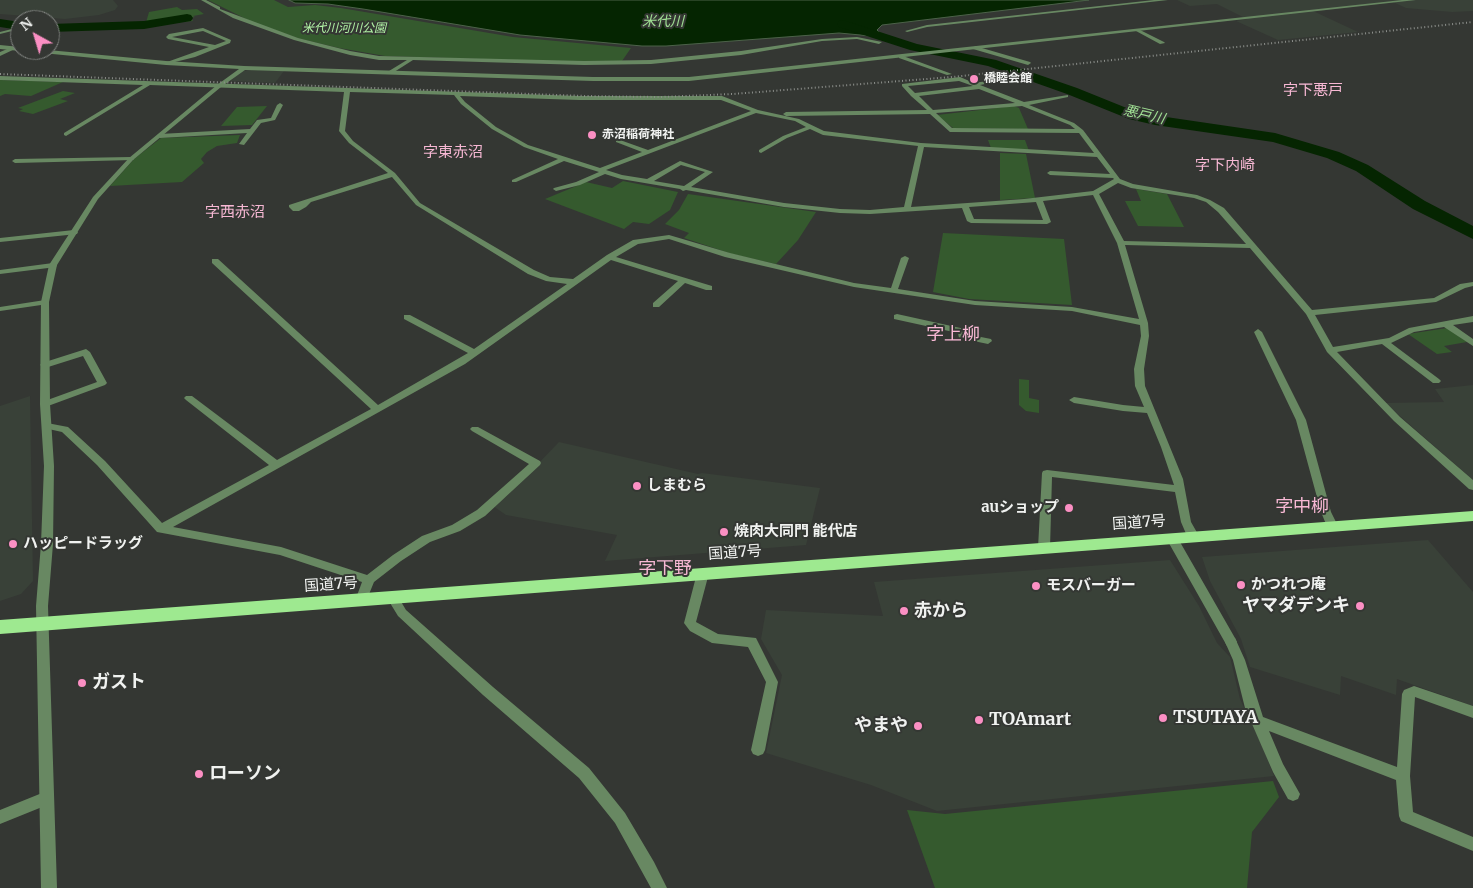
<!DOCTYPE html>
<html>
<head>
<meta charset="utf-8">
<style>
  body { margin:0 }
  #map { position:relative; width:1473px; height:888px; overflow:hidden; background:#343733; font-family:Merriweather,serif }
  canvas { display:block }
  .north { position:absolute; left:10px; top:10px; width:50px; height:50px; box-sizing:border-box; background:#343733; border:1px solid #7f827f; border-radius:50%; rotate:321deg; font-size:14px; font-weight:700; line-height:20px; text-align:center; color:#f0f2f0 }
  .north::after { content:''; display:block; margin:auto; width:18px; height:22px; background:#fb8fc3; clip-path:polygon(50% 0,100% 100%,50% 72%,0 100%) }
</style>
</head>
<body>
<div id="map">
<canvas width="1473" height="888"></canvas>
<div class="north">N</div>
</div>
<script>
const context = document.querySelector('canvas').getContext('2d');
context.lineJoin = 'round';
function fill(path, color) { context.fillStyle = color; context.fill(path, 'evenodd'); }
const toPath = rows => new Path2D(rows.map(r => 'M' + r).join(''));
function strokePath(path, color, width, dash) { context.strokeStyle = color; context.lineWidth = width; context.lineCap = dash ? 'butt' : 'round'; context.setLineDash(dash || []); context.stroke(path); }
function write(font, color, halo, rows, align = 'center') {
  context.font = font + ' Merriweather,"Noto Sans JP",serif'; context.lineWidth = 4; context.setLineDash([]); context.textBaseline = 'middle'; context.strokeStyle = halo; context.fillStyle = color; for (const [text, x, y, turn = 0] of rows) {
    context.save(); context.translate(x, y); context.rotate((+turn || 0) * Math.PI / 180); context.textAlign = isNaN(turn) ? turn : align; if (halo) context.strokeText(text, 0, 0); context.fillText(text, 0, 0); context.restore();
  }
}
const built = toPath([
  [0,0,113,0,118,6,115,10,99,15,65,19,0,14],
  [1177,0,1473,0,1473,11,1452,12,1406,8,1391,1,1313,11,1358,32,1278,40,1236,21,1247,19,1217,4,1190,6],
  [252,70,284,71,275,83,230,81,241,71],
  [1473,385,1473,480,1385,403,1444,402,1435,389],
  [30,396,33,581,21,594,0,601,0,406],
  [559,442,698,474,702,473,820,488,806,545,605,561,617,535,506,515,493,506,507,496],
  [1428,540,1473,592,1473,706,1397,679,1396,695,1341,676,1340,695,1250,667,1241,639,1210,581,1202,557],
  [1170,560,1199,606,1217,643,1230,657,1240,699,1261,743,1274,776,937,811,871,785,766,753,782,675,761,639,766,610,883,616,874,582]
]);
const green = toPath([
  [208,0,274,0,288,7,315,5,341,8,513,37,631,48,622,61,580,62,385,56,339,48,297,38,252,22],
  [177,7,182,10,197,9,204,14,193,16,195,17,191,18,193,21,145,26,149,12],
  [0,80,63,82,31,96,5,94,0,96],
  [63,91,75,93,60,99,68,101,33,114,19,111,23,109,18,108],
  [267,106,252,125,221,126,237,107],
  [1014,106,1019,108,1028,129,953,128,937,115],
  [240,135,237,143,217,146,207,152,201,159,204,163,182,182,110,186,134,159,161,138],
  [988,140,1025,140,1029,151,991,148],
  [1000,153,1026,154,1035,198,1000,200],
  [623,181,678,192,670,210,649,224,633,222,624,229,545,199,586,182,612,188],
  [1136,189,1167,194,1184,227,1138,226,1125,201,1141,201],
  [688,194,816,212,798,240,776,264,732,254,684,238,689,233,665,224,679,210],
  [943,233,1064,239,1072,305,969,299,933,292],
  [1447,328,1467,342,1444,346,1452,352,1437,354,1408,334],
  [1019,379,1029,380,1029,398,1039,400,1039,413,1026,411,1019,405],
  [1273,781,1279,797,1252,832,1247,888,935,888,907,810,945,814]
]);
const water = toPath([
  [289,0,1089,0,882,25,877,30,879,32,871,36,839,33,666,46,642,46,520,35,363,9,328,4,295,3,289,0]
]);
const river = toPath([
  [187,14,191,15,193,18,191,21,144,29,50,32,50,24,144,21,187,14],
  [0,19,20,22,20,30,0,27,0,19],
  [843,20,917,44,996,60,1077,88,1139,113,1275,133,1339,152,1368,165,1425,201,1473,226,1473,239,1413,209,1356,171,1327,158,1273,142,1155,125,1129,119,1067,94,988,66,910,50,839,27,837,24,839,21,843,20]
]);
const minor = toPath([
  [201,0,206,0,220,7,220,9,298,38,350,51,379,56,584,61,651,60,741,51,822,39,857,37,882,42,879,44,857,39,822,41,741,55,651,64,584,65,413,60,391,74,388,72,389,71,407,60,379,60,350,55,294,40,233,18,201,0],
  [1154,0,1168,0,927,27,907,32,905,31,927,25,1154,0],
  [20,27,20,29,0,34,0,32,20,27],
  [203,28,231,40,230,43,195,57,167,64,167,62,209,47,168,39,166,37,169,34,203,28],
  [203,31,226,41,215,45,172,37,203,31],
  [1138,29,1164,42,1165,43,1160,44,1136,31,1138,29],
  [975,46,1030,62,1031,63,1028,65,973,49,975,46],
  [12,47,17,48,0,56,0,52,12,47],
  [899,56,903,56,952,74,947,75,899,58,899,56],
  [0,76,579,96,722,96,758,110,799,119,824,131,921,143,1094,153,1079,133,950,132,930,114,786,116,783,114,786,112,927,110,911,96,902,86,902,84,960,77,974,83,1001,79,1001,81,980,85,1024,102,1068,95,1068,97,1029,105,1074,123,1083,130,1120,179,1133,184,1197,195,1210,200,1224,208,1312,310,1434,298,1460,284,1473,282,1473,286,1465,288,1436,302,1315,315,1333,347,1389,338,1409,328,1473,316,1473,322,1453,325,1473,339,1473,346,1444,327,1414,332,1391,343,1439,379,1441,381,1439,383,1433,383,1382,344,1337,352,1400,417,1473,480,1473,490,1469,489,1394,421,1327,352,1306,314,1250,248,1125,245,1148,323,1149,336,1144,369,1145,386,1183,479,1191,522,1199,536,1197,539,1193,540,1189,539,1187,536,1181,522,1175,492,1052,477,1050,548,1048,551,1044,552,1040,551,1038,548,1042,473,1043,471,1047,470,1174,485,1161,447,1147,413,1123,411,1074,403,1069,400,1074,397,1123,405,1144,407,1135,386,1134,369,1141,336,1140,325,1072,311,975,305,854,287,725,257,669,239,638,244,616,257,712,286,712,290,706,290,685,283,659,307,653,307,653,303,678,281,611,260,465,364,173,527,281,547,367,575,393,555,422,536,452,525,477,510,529,464,472,431,470,429,472,427,478,427,540,461,541,463,540,465,485,516,460,531,430,542,401,561,374,582,365,604,361,606,357,604,355,601,362,582,280,555,157,532,97,465,62,432,44,428,42,426,47,423,68,427,105,461,162,523,269,465,186,400,184,398,186,396,192,396,277,460,371,409,212,263,212,259,218,259,378,405,468,353,404,319,404,315,410,315,474,349,567,284,546,281,528,274,416,205,392,177,311,202,306,207,299,211,293,211,289,207,289,205,388,173,349,143,339,131,344,92,150,85,66,136,64,135,64,133,143,85,0,80,0,76],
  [959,81,973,86,915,93,908,86,959,81],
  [979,89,1015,103,933,110,919,96,979,89],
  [350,92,454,95,461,104,492,129,524,147,558,159,512,180,512,182,516,182,564,161,599,172,576,182,554,188,553,189,556,191,580,185,605,174,621,179,680,189,683,191,686,190,784,207,840,213,870,214,962,208,967,221,971,223,1047,224,1051,222,1043,201,1093,195,1117,243,1139,319,1072,307,975,301,898,289,909,258,905,256,901,258,891,288,854,283,730,253,669,235,633,240,607,255,573,279,550,277,534,270,420,203,395,173,353,141,345,131,350,92],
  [460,96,579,100,721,100,751,111,648,150,620,140,616,140,616,142,642,152,600,168,528,145,496,127,465,102,460,96],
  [1022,106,1070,125,1075,129,952,128,936,113,1022,106],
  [756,113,795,121,806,127,783,136,759,150,759,152,761,153,787,138,810,129,823,135,918,146,904,207,870,210,840,209,784,203,691,187,713,172,680,161,647,179,622,175,606,170,756,113],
  [924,147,1097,157,1110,174,1050,171,1047,173,1050,175,1113,178,1114,179,1093,191,1024,199,911,207,924,147],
  [681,165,705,172,684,186,654,181,681,165],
  [1118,183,1131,188,1194,198,1206,202,1218,212,1246,244,1124,241,1099,194,1118,183],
  [1036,202,1043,220,974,219,969,207,1036,202],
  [280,103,283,105,275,120,261,123,244,145,239,144,247,133,160,138,157,136,160,134,250,129,257,120,271,118,277,105,280,103],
  [131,157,134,159,133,160,15,163,12,161,15,159,131,157],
  [74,230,78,232,77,234,0,242,0,238,74,230],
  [53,263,57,265,56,267,0,274,0,270,53,263],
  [45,300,48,300,48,304,0,311,0,307,45,300],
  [897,314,965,329,966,334,991,339,992,341,988,344,959,338,958,333,894,319,894,315,897,314],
  [1258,329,1262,332,1306,420,1331,512,1338,526,1336,529,1328,529,1321,512,1296,420,1254,332,1258,329],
  [86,349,90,352,107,383,105,385,48,406,42,406,40,404,42,402,97,382,83,356,45,368,40,365,42,363,86,349],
  [703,569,707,570,709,573,696,622,718,634,756,638,778,682,765,750,763,754,758,756,753,754,751,750,766,682,748,647,712,643,690,631,684,623,697,573,699,570,703,569],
  [393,593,397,595,406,610,493,687,589,768,625,813,654,862,667,888,651,888,615,823,579,778,483,695,398,616,387,598,389,595,393,593],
  [1231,637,1235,638,1245,660,1263,717,1397,767,1402,694,1404,690,1414,686,1473,706,1473,718,1415,697,1410,776,1413,812,1473,837,1473,851,1401,821,1399,816,1396,780,1269,731,1283,764,1300,794,1298,799,1293,801,1288,799,1273,772,1245,708,1233,660,1225,642,1227,638,1231,637],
  [47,791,52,793,54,798,52,803,0,824,0,810,47,791]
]);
const tertiary = toPath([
  [1402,0,1416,0,689,81,593,81,245,70,221,87,133,160,98,199,57,265,49,302,50,404,54,466,53,544,48,606,57,888,41,888,36,606,41,544,44,466,40,404,41,302,49,265,93,197,129,158,217,85,239,69,166,65,32,52,29,50,48,50,166,61,244,66,593,77,689,77,1402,0],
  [0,45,20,47,20,50,22,50,20,51,0,49,0,45],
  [1172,534,1176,535,1235,638,1237,642,1235,646,1231,647,1227,646,1166,538,1168,535,1172,534]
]);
const trunk = toPath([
  [1473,511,1473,521,0,634,0,620,1473,511]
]);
const rail = toPath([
  [0,74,585,96,660,97,733,94,952,77,1473,22]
]);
const markers = [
  [974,79,5,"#fb8fc3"],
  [592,135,5,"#fb8fc3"],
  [637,486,5,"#fb8fc3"],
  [1069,508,5,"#fb8fc3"],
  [724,532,5,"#fb8fc3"],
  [13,544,5,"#fb8fc3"],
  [1241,585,5,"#fb8fc3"],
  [1036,586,5,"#fb8fc3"],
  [1360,606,5,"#fb8fc3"],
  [904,611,5,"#fb8fc3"],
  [82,683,5,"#fb8fc3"],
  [1163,718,5,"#fb8fc3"],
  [979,720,5,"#fb8fc3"],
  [918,726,5,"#fb8fc3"],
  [199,774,5,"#fb8fc3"]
];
const farParknames = [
  ["米代川河川公園",344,29]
];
const farPoinames = [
  ["橋睦会館",984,79],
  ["赤沼稲荷神社",602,135]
];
const farWaternames = [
  ["米代川",663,22],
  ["悪戸川",1144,115,13]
];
const farQuarternames = [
  ["字下悪戸",1313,91],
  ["字東赤沼",453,153],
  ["字下内崎",1225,166],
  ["字西赤沼",235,213]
];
const poiNames = [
  ["しまむら",647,486],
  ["auショップ",1059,508,"right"],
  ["焼肉大同門 能代店",734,532],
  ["ハッピードラッグ",23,544],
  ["かつれつ庵",1251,585],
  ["モスバーガー",1046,586]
];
const streetNames = [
  ["国道7号",1139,523,-4],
  ["国道7号",735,553,-4],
  ["国道7号",331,585,-4]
];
const quarterNames = [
  ["字上柳",953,335],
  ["字中柳",1302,507],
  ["字下野",665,569]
];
const nearPoinames = [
  ["ヤマダデンキ",1350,606,"right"],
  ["赤から",914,611],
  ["ガスト",92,683],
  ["TSUTAYA",1173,718],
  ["TOAmart",989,720],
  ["やまや",908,726,"right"],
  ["ローソン",209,774]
];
fill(built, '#394138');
fill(green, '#355a2e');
fill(water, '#052501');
strokePath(water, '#4c6249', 1);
fill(river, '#052501');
fill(minor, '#688862');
fill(tertiary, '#688862');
fill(trunk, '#9ee990');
strokePath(rail, '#8b8e8a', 2, [1, 2.5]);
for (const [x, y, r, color] of markers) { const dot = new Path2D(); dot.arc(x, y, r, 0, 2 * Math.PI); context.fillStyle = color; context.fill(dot); strokePath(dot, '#343733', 2); }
write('italic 12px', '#b1f2a5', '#343733', farParknames);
write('bold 12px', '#f0f2f0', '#343733', farPoinames, 'left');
write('italic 14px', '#a0e094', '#343733', farWaternames);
write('15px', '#f7b8d4', '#343733', farQuarternames);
write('bold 15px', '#f0f2f0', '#343733', poiNames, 'left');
write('15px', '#f0f2f0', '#343733', streetNames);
write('18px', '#f7b8d4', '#343733', quarterNames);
write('bold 18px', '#f0f2f0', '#343733', nearPoinames, 'left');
</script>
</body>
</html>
